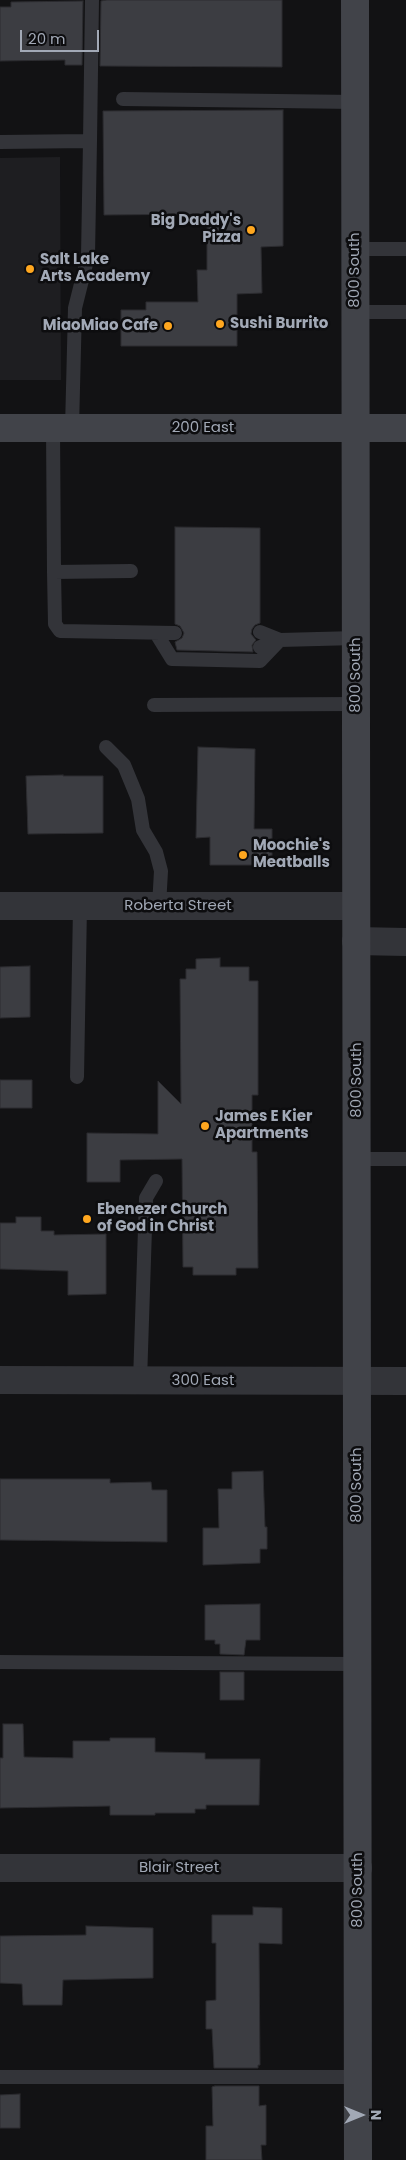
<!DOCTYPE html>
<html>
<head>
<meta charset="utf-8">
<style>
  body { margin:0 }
  #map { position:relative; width:406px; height:2160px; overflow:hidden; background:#121214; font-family:Poppins,sans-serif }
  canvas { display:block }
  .north { position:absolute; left:336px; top:2090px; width:50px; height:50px; -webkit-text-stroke:4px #0d0d0f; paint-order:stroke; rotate:90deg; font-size:14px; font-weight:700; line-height:20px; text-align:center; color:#a2a9b6 }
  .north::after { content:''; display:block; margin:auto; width:18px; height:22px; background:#a2a9b6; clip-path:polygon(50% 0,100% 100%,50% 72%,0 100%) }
  .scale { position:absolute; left:20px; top:30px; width:79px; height:22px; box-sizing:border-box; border:2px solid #a2a9b6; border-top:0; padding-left:6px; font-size:15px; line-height:18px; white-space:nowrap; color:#a2a9b6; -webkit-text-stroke:4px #0d0d0f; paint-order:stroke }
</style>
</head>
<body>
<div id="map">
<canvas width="406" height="2160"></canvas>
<div class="north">N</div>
<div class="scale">20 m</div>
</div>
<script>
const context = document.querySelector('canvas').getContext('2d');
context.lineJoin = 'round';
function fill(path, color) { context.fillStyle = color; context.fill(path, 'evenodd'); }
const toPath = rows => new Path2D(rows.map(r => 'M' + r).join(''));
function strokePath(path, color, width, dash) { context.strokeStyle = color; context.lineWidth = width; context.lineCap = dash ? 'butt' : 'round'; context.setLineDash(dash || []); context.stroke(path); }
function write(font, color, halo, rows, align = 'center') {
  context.font = font + ' Poppins,sans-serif'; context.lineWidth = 5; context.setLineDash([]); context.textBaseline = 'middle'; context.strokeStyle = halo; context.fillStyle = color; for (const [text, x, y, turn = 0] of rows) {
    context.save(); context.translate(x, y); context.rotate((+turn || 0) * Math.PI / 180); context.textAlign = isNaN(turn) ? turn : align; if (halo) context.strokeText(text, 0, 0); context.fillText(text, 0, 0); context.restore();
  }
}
const built = toPath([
  [60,157,61,380,0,380,0,158]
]);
const building = toPath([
  [106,0,282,0,282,67,100,66,101,1,106,0],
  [83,1,82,65,65,65,65,60,0,61,0,7,11,7,11,2,83,1],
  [283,110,283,246,261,247,262,293,237,294,237,346,121,346,121,310,146,310,146,302,198,302,197,270,207,270,207,214,104,215,103,111,283,110],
  [175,527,260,528,260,623,255,625,252,629,251,634,256,640,252,645,253,652,177,650,175,642,182,638,184,633,180,626,175,624,175,527],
  [198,747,255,749,254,829,272,829,272,865,210,865,210,837,196,838,198,747],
  [63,775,63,776,103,776,103,833,28,834,26,776,63,775],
  [220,958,220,967,249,967,249,981,258,981,258,1095,252,1095,252,1152,257,1152,258,1268,236,1268,236,1275,193,1275,193,1267,183,1267,182,1159,120,1160,120,1182,87,1182,87,1133,158,1134,158,1081,181,1104,180,979,186,979,186,969,196,969,196,959,220,958],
  [30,966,30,1017,0,1018,0,967,30,966],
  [0,1080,32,1080,32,1108,0,1108,0,1080],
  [16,1217,41,1217,41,1231,54,1231,54,1235,106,1234,106,1294,68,1295,68,1271,0,1269,0,1223,16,1223,16,1217],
  [263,1471,265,1527,267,1527,267,1549,260,1549,260,1563,203,1565,203,1528,219,1528,218,1489,232,1489,232,1472,263,1471],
  [0,1479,110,1479,110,1483,151,1482,152,1490,167,1490,167,1542,0,1540,0,1479],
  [260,1604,260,1640,246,1640,244,1655,220,1654,220,1644,215,1644,215,1640,205,1640,205,1605,260,1604],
  [220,1672,244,1672,244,1700,220,1700,220,1672],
  [3,1724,23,1724,24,1757,73,1758,73,1741,110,1741,110,1738,155,1738,155,1752,205,1753,205,1759,260,1759,259,1805,206,1805,206,1809,195,1809,195,1813,155,1813,155,1815,110,1815,110,1806,0,1808,0,1758,3,1758,3,1724],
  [253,1907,282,1908,282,1944,259,1943,260,2065,258,2065,258,2068,214,2068,212,2029,206,2029,206,2001,216,2000,216,1943,212,1943,212,1915,253,1915,253,1907],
  [86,1926,153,1928,153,1978,63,1980,62,2005,23,2005,22,1984,0,1983,0,1936,86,1935,86,1926],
  [215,2086,259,2086,259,2106,266,2105,266,2145,261,2145,262,2160,206,2160,206,2126,213,2126,212,2087,215,2086],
  [20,2094,20,2128,0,2128,0,2095,20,2094]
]);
const lane = toPath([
  [123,99,355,102],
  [0,142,90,141,92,0],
  [355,249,406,249],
  [355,312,406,312],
  [53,428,54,572,131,571],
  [72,428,75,308,88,256,90,141],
  [54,572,55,624,60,631,175,633],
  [260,632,280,640],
  [156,633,172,659,260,661,280,640],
  [260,647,280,640,356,638],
  [154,705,356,704],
  [106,747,124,765,138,799,143,830,156,852,161,871,159,906],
  [77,1077,80,906],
  [357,1159,406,1159],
  [140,1381,146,1198,156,1181],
  [0,1662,357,1664],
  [0,2077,358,2077]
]);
const street = toPath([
  [0,906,356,906],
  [356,941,406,942],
  [0,1380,406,1381],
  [0,1868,358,1868]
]);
const secondary = toPath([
  [355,0,358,2160],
  [0,428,406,428]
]);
const markers = [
  [251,230,5,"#ffa71f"],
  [30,269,5,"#ffa71f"],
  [220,324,5,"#ffa71f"],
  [168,326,5,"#ffa71f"],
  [243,855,5,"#ffa71f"],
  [205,1126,5,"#ffa71f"],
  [87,1219,5,"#ffa71f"]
];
const poiNames = [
  ["Big Daddy's",241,221,"right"],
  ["Pizza",241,238,"right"],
  ["Salt Lake",40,260],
  ["Arts Academy",40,277],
  ["Sushi Burrito",230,324],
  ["MiaoMiao Cafe",158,326,"right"],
  ["Moochie's",253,846],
  ["Meatballs",253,863],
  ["James E Kier",215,1117],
  ["Apartments",215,1134],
  ["Ebenezer Church",97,1210],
  ["of God in Christ",97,1227]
];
const streetNames = [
  ["800 South",355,270,-90],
  ["200 East",203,428],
  ["800 South",356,675,-90],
  ["Roberta Street",178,906],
  ["800 South",357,1080,-90],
  ["300 East",203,1381],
  ["800 South",357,1485,-90],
  ["Blair Street",179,1868],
  ["800 South",358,1890,-90]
];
fill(built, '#1e1e21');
fill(building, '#3c3d42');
strokePath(building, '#2c2c30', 1);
strokePath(lane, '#333439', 14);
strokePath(street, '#333439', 28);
strokePath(secondary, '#414349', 28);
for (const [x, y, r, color] of markers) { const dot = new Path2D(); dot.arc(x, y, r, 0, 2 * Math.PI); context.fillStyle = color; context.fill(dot); strokePath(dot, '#0d0d0f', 2); }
write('bold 15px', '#a2a9b6', '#0d0d0f', poiNames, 'left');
write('15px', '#a2a9b6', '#0d0d0f', streetNames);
</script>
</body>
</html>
